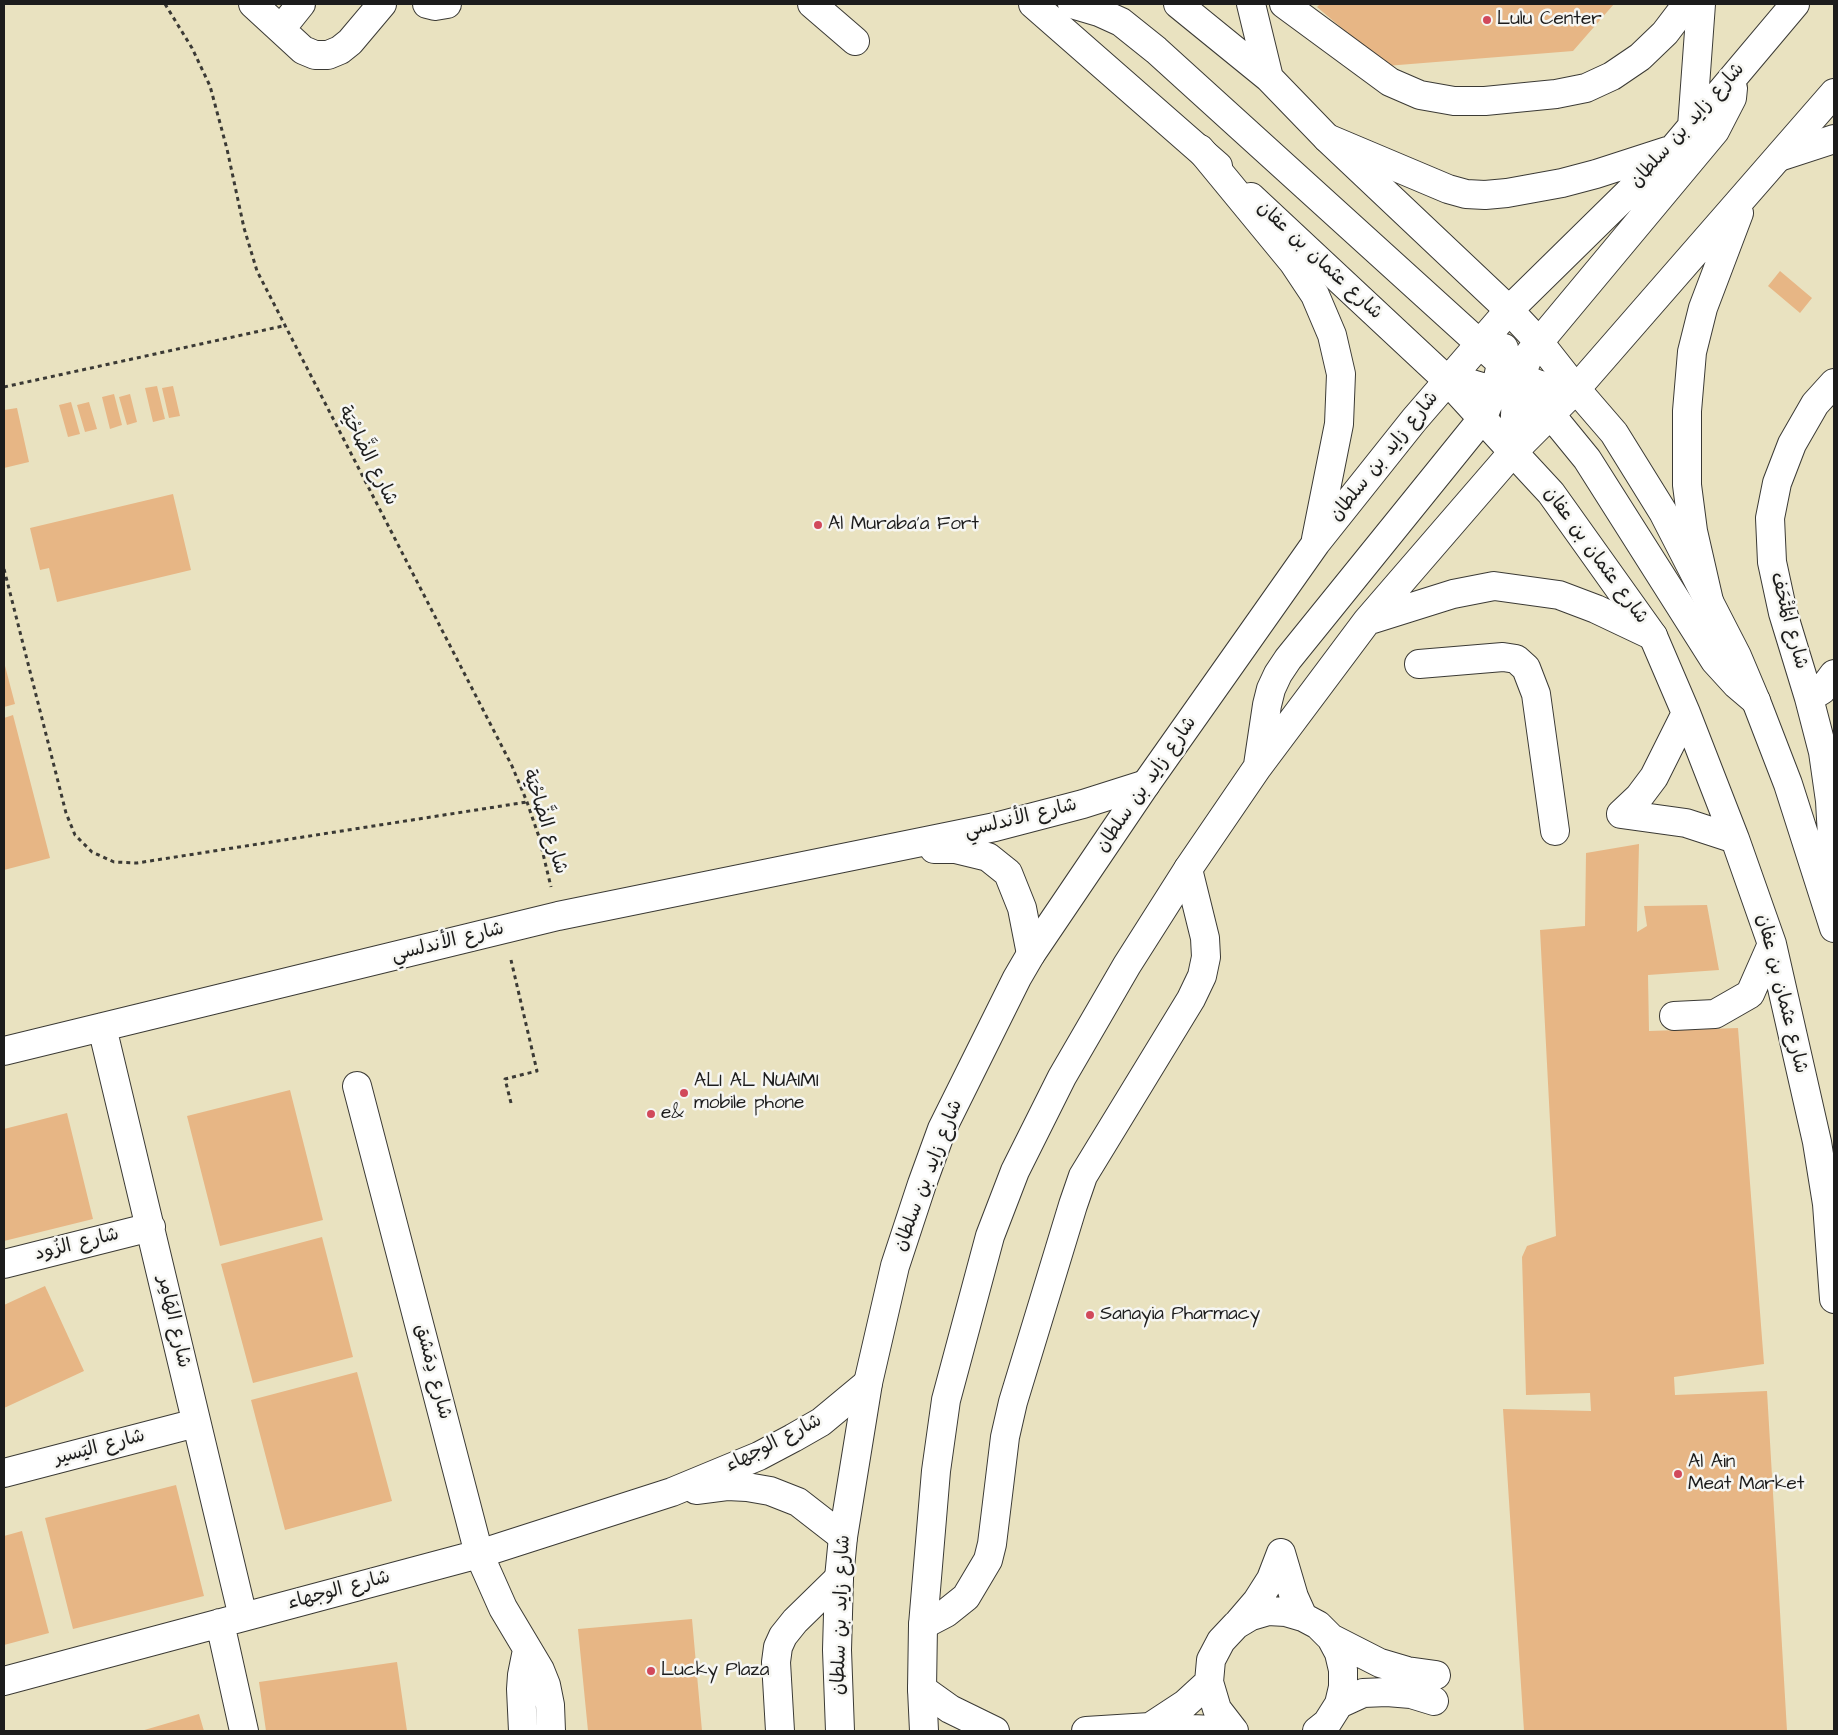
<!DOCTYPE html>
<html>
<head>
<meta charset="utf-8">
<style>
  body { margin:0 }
  #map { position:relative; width:1838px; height:1735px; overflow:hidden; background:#e9e2c0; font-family:"Architects Daughter",sans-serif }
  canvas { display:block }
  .frame { position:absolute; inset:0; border:5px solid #1c1c1c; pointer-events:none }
</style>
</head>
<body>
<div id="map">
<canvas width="1838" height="1735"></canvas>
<div class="frame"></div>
</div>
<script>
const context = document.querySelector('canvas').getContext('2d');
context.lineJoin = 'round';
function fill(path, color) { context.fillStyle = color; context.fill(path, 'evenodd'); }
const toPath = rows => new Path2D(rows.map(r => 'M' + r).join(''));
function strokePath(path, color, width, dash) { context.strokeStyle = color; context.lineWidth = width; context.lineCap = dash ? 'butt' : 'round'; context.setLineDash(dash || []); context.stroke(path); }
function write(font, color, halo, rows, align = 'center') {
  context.font = font + ' "Architects Daughter","Playpen Sans Arabic",sans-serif'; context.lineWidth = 5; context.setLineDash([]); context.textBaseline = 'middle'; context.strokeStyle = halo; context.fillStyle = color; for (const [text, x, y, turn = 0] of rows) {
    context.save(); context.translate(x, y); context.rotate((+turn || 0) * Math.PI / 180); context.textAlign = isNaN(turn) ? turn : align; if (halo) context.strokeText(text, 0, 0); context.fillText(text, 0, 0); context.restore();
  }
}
const building = toPath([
  [1320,4,1614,4,1573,51,1386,66,1317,7],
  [1780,271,1812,298,1800,313,1768,286],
  [157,386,165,419,153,422,145,388],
  [173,386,180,416,169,418,162,388],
  [114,394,122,425,110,429,102,397],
  [130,394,137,422,127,425,119,397],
  [71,402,80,434,68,437,59,405],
  [89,402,97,429,85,432,77,405],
  [17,408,29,462,4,468,4,410],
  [173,494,191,570,57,602,49,568,40,570,30,528],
  [4,662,15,704,4,707],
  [13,715,50,858,4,870,4,718],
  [1639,844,1637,932,1647,926,1644,906,1707,905,1719,970,1648,975,1649,1031,1738,1028,1764,1364,1674,1377,1675,1395,1767,1391,1787,1731,1524,1731,1503,1409,1591,1411,1590,1393,1526,1395,1522,1257,1527,1246,1556,1236,1540,930,1585,926,1586,853],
  [290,1090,323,1220,220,1246,187,1116],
  [67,1113,93,1219,4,1241,4,1129],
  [322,1237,353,1357,253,1383,221,1264],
  [45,1286,84,1371,4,1408,4,1305],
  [357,1372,392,1501,285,1530,251,1400],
  [176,1485,204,1596,73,1629,45,1518],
  [22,1531,49,1633,4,1645,4,1536],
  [692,1619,702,1731,588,1731,578,1629],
  [397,1662,407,1731,266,1731,259,1682],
  [199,1714,204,1731,141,1731]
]);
const path = toPath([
  [165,4,192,48,210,86,227,149,244,228,257,271,512,766,527,802,539,837,551,887],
  [4,387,283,326],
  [4,569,66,813,75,835,92,852,114,862,137,863,527,802],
  [511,1103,505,1079,537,1071,511,960]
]);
const minor = toPath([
  [253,4,303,50,315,55,328,55,340,50,350,42,382,4],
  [427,4,435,6,447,4],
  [812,4,855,41],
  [1284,4,1390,82,1420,95,1454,101,1485,101,1556,94,1586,88,1612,76,1640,57,1665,33,1687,4],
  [281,29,301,4],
  [1779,157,1834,139],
  [1834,383,1815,404,1792,444,1777,483,1770,518,1772,562,1783,613,1809,698,1823,752,1830,801,1834,872],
  [1576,389,1614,433,1663,512,1737,656,1756,701,1788,784,1834,928],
  [1513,452,1551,493,1653,636,1686,713,1735,839,1772,944,1817,1142,1827,1204,1834,1299],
  [1419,664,1503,657,1516,659,1526,668,1536,694,1555,831],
  [1809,698,1822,690,1834,674],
  [1621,814,1639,797,1654,777,1686,713],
  [1621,814,1686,823,1735,839],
  [934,849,955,849,988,857,1008,873,1022,908,1031,954],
  [1674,1016,1715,1014,1750,994,1772,944],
  [102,1027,243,1617],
  [4,1051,558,916,995,827,1083,804,1146,784],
  [357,1086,479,1554,503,1608,540,1670,546,1685,550,1705,551,1731],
  [4,1264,151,1227],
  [4,1473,196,1423],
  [696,1490,727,1486,747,1487,770,1491,798,1502,843,1537],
  [1281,1553,1294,1597,1303,1617],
  [1239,1622,1257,1601,1271,1579,1281,1553],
  [220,1623,244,1731],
  [923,1625,946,1613,966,1597,988,1560,992,1544,1005,1437,1013,1402,1073,1205,1083,1176,1191,999,1202,976,1206,957,1205,938,1188,869],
  [1331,1638,1380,1663,1407,1671,1436,1675],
  [4,1681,479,1554,672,1492,759,1456,793,1438,821,1422,868,1383],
  [922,1689,950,1709,995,1731],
  [1339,1704,1363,1693,1387,1692,1411,1694,1434,1701],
  [1150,1727,1185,1704,1209,1682],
  [523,1731,521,1689,522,1675,527,1650],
  [780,1731,776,1662,778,1647,783,1636,795,1621,839,1578],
  [1086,1731,1150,1727,1234,1731],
  [1234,1731,1217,1709,1209,1682,1211,1660,1221,1641,1236,1625,1251,1616,1268,1611,1286,1612,1303,1617,1318,1625,1331,1638,1339,1653,1343,1670,1343,1687,1339,1704,1327,1723,1317,1731]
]);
const major = toPath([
  [1033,4,1218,166],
  [1178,4,1269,78,1327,138,1509,310,1539,342,1576,389],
  [1251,4,1269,78],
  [1251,197,1447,380,1513,452]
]);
const highway = toPath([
  [1072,4,1099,12,1121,22,1156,50,1502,364,1520,377,1537,384,1548,387,1576,389],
  [1692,127,1701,4],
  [1327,138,1448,189,1466,194,1485,195,1507,193,1562,183,1596,174,1667,151],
  [1200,149,1293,262,1315,295,1332,335,1341,374,1339,424,1316,539],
  [1447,380,1468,383,1529,401,1541,407,1551,415,1587,459,1715,661,1736,684,1756,701],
  [1513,452,1516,397,1520,377,1530,353,1715,131,1732,98,1733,88],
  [1709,601,1693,531,1687,485,1687,411,1692,352,1703,308,1739,213],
  [1367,621,1453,594,1494,586,1559,595,1596,609,1653,636],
  [1258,765,1267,705,1271,689,1278,674,1288,659,1482,419,1497,383,1504,348],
  [840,1731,837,1650,839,1578,843,1537,868,1383,895,1266,922,1184,942,1129,1017,978,1031,954,1146,784,1316,543,1414,420,1509,310,1673,149,1795,4],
  [924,1731,922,1689,923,1625,936,1471,946,1400,990,1236,1015,1171,1062,1077,1127,965,1188,869,1257,768,1367,621,1513,452,1576,389,1834,93]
]);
const markers = [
  [1487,20,5,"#d1495b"],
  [818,525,5,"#d1495b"],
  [684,1093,5,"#d1495b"],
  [651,1114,5,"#d1495b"],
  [1090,1315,5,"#d1495b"],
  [1678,1474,5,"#d1495b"],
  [651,1671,5,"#d1495b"]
];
const poiNames = [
  ["Lulu Center",1497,20],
  ["Al Muraba'a Fort",828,525],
  ["ALI AL NUAIMI",694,1082],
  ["mobile phone",694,1104],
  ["e&",661,1114],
  ["Sanayia Pharmacy",1100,1315],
  ["Al Ain",1688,1463],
  ["Meat Market",1688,1485],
  ["Lucky Plaza",661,1671]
];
const streetNames = [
  ["شارع زايد بن سلطان",1688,126,-48],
  ["شارع عثمان بن عفان",1319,261,43],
  ["شارع الضَّاحْيَة",367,456,63],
  ["شارع زايد بن سلطان",1385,457,-51],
  ["شارع عثمان بن عفان",1595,556,54],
  ["شارع المُتْحَف",1788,621,75],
  ["شارع زايد بن سلطان",1147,785,-55],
  ["شارع الأندلسي",1021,819,-14],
  ["شارع الضَّاحْيَة",544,822,72],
  ["شارع الأندلسي",448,943,-14],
  ["شارع عثمان بن عفان",1781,994,76],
  ["شارع زايد بن سلطان",929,1176,-69],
  ["شارع الزُود",77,1245,-14],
  ["شارع الهَامِر",173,1322,77],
  ["شارع دِمَشق",432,1372,75],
  ["شارع الوجهاء",774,1444,-27],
  ["شارع اليَسير",100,1448,-15],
  ["شارع الوجهاء",339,1591,-15],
  ["شارع زايد بن سلطان",842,1615,-88]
];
fill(building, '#e7b685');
strokePath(minor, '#3b3a35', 30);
strokePath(major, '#3b3a35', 30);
strokePath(highway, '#3b3a35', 30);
strokePath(path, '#3b3a35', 3, [4, 4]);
strokePath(minor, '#fff', 28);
strokePath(major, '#fff', 28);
strokePath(highway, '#fff', 28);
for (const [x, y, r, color] of markers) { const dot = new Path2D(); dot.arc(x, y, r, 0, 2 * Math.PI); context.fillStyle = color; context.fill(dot); strokePath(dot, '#f6f6f2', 2); }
write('19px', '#1c1c1c', '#f6f6f2', poiNames, 'left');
write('19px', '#1c1c1c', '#f6f6f2', streetNames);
</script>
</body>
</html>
